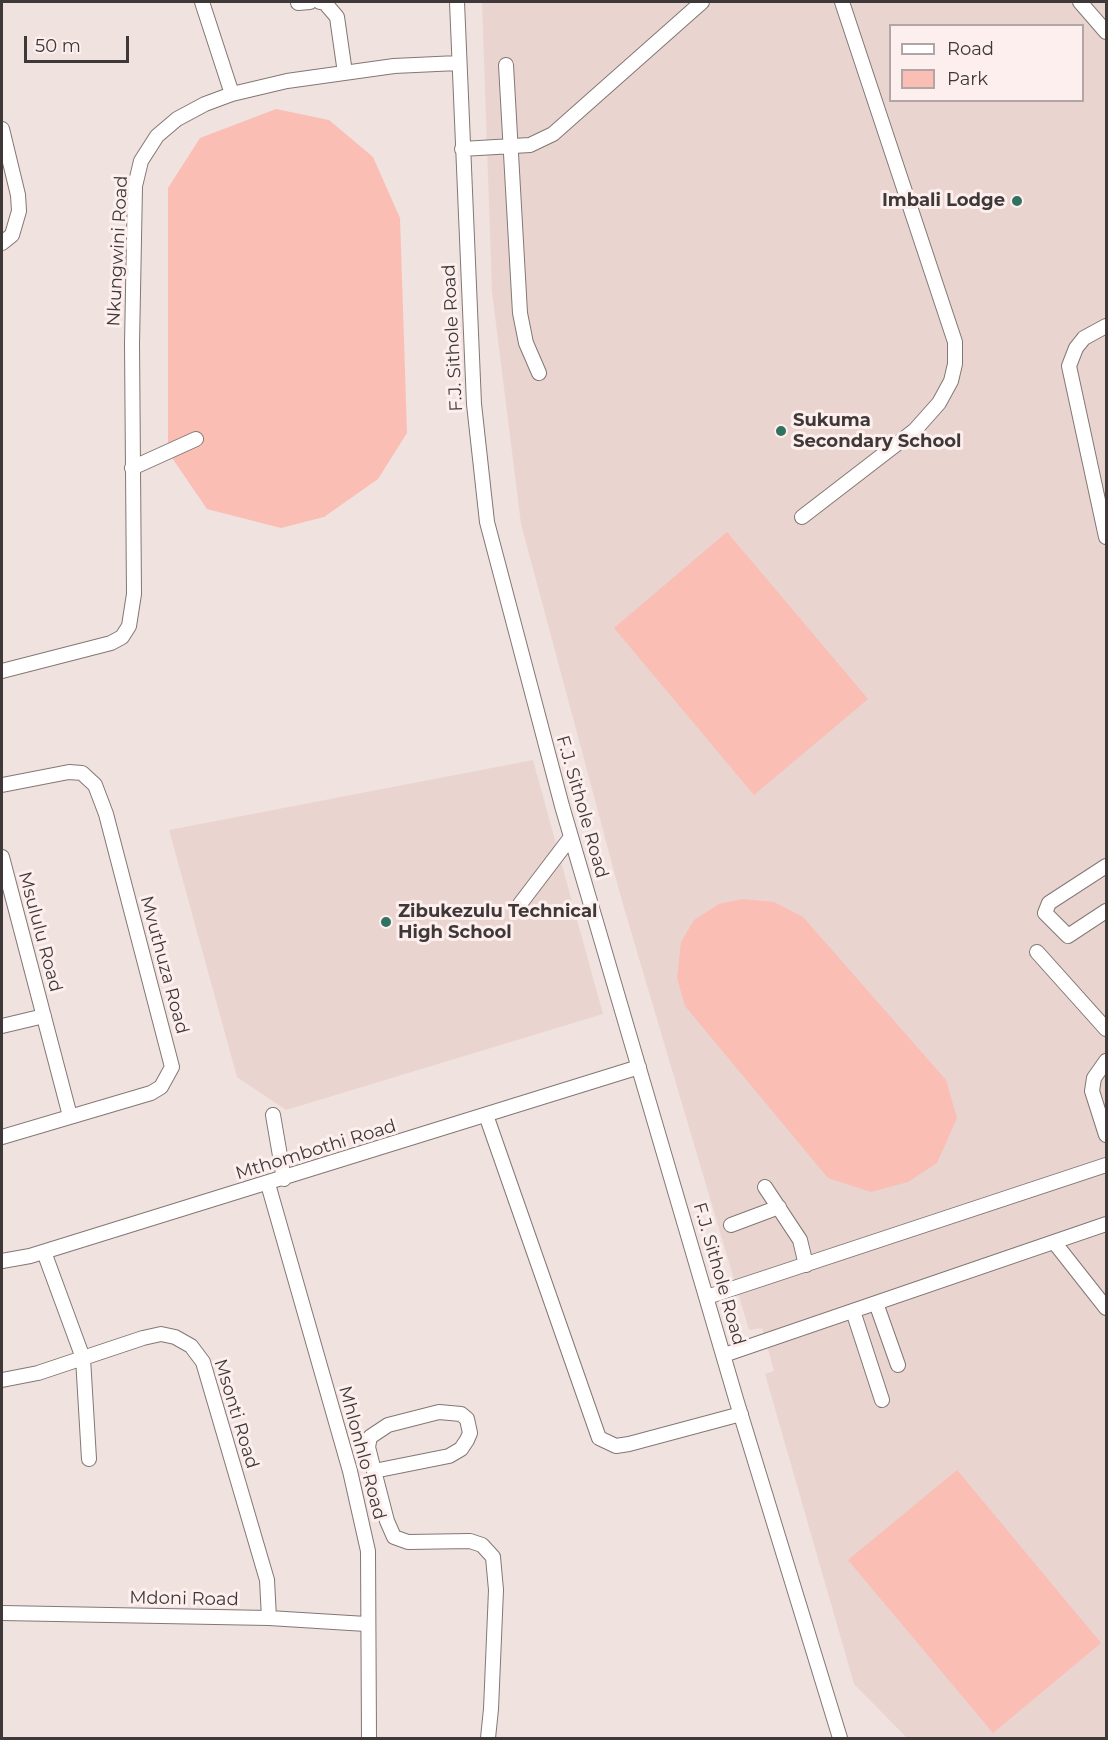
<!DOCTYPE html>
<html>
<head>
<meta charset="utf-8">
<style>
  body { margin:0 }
  #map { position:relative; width:1108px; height:1740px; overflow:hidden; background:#f0e2df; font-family:Montserrat,sans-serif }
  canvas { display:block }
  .frame { position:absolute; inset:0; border:3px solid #3e3938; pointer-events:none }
  .legend { position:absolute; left:889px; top:24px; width:195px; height:78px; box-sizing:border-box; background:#fdefed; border:2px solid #b1a6a5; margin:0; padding:8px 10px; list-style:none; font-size:18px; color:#3e3938 }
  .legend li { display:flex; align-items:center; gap:12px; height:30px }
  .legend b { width:30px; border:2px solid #b1a6a5 }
  .scale { position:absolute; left:24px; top:36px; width:105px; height:27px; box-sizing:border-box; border:3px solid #3e3938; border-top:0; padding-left:8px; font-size:18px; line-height:21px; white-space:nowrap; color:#3e3938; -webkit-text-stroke:4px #fdefed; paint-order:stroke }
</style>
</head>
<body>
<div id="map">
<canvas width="1108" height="1740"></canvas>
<div class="frame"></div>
<ul class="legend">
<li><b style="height:8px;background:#fff"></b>Road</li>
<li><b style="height:16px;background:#fabeb4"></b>Park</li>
</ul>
<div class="scale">50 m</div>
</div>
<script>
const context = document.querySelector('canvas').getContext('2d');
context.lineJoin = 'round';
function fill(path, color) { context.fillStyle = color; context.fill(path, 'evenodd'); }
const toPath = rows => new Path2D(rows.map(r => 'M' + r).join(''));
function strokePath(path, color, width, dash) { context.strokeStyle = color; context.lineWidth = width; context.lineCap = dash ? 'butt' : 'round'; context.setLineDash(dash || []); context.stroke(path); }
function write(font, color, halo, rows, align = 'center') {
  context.font = font + ' Montserrat,sans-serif'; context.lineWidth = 6; context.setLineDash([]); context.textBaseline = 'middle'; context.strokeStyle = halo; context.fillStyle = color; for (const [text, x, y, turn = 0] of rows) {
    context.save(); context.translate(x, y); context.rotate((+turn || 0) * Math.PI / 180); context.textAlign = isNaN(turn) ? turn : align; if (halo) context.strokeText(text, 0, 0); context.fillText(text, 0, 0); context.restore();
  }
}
const built = toPath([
  [482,2,1106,2,1106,1738,907,1738,854,1684,765,1374,774,1371,762,1328,749,1330,622,901,521,524,492,292],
  [890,26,1082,26,1082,100,890,100],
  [533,760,603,1014,286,1110,237,1077,169,830]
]);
const green = toPath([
  [276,109,329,120,373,157,400,218,407,433,378,479,324,517,281,528,207,509,168,452,168,188,200,138],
  [727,532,868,699,754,795,614,628],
  [742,899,774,902,803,917,946,1080,957,1118,937,1163,908,1182,871,1192,828,1178,685,1006,677,978,681,942,694,920,719,904],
  [957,1470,1101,1643,993,1733,848,1560]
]);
const minor = toPath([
  [202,2,232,94],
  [320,2,325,3,337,17,345,73],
  [457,2,474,404,487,522,562,806,736,1399,840,1738],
  [1080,2,1106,32],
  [298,3,310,2],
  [506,65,520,313,526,343,539,373],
  [2,129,18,195,19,211,12,235,2,243],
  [462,149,530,145,553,134,702,2],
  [1106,326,1084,338,1076,348,1069,366,1106,537],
  [132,468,196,439],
  [802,517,915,430,939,403,951,381,955,364,955,342,842,2],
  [2,671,111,643,122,637,129,626,134,594,132,344,135,186,141,161,157,136,177,119,205,104,232,94,287,81,394,66,458,63],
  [2,785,69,772,82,773,95,785,106,814,172,1067,161,1087,151,1093,2,1137],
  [2,857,70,1116],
  [1106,866,1049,903,1045,913,1068,936,1106,911],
  [520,904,571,837],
  [1037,952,1106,1029],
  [2,1026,44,1016],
  [1106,1061,1094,1078,1092,1091,1106,1135],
  [273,1115,284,1179],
  [486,1115,599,1438,616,1446,629,1444,741,1414],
  [268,1184,350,1471,368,1551,369,1738],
  [765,1187,800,1240,806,1265],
  [731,1225,779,1207],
  [1054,1242,1106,1308],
  [44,1252,83,1358,89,1459],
  [2,1261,30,1256,639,1067],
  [707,1297,1106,1165],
  [876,1303,898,1365],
  [853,1311,882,1400],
  [724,1355,1106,1224],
  [2,1380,38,1373,143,1338,161,1334,175,1337,191,1346,203,1362,267,1580,269,1618],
  [374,1471,449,1456,461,1449,467,1440,470,1433,467,1419,461,1414,439,1412,388,1425,370,1437,368,1447,372,1463,387,1521,394,1537,408,1542,470,1541,482,1545,493,1557,496,1590,491,1709,488,1738],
  [2,1613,269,1618,366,1624]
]);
const markers = [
  [1017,201,6,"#317160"],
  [781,431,6,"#317160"],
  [386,922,6,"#317160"]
];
const poiNames = [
  ["Imbali Lodge",1005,201,"right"],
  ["Sukuma",793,421],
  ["Secondary School",793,442],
  ["Zibukezulu Technical",398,912],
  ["High School",398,933]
];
const streetNames = [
  ["Nkungwini Road",118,251,-87],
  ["F.J. Sithole Road",453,338,-93],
  ["F.J. Sithole Road",582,807,74],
  ["Msululu Road",40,932,75],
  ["Mvuthuza Road",164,965,75],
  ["Mthombothi Road",316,1150,-17],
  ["F.J. Sithole Road",719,1274,74],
  ["Msonti Road",236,1414,73],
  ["Mhlonhlo Road",362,1453,75],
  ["Mdoni Road",184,1599,1]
];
fill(built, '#ead4d0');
fill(green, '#fabeb4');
strokePath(minor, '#837775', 16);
strokePath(minor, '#fff', 14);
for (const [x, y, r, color] of markers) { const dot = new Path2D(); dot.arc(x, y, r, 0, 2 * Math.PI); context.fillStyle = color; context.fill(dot); strokePath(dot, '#fdefed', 2); }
write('bold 18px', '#3e3938', '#fdefed', poiNames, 'left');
write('18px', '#3e3938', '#fdefed', streetNames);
</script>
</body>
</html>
